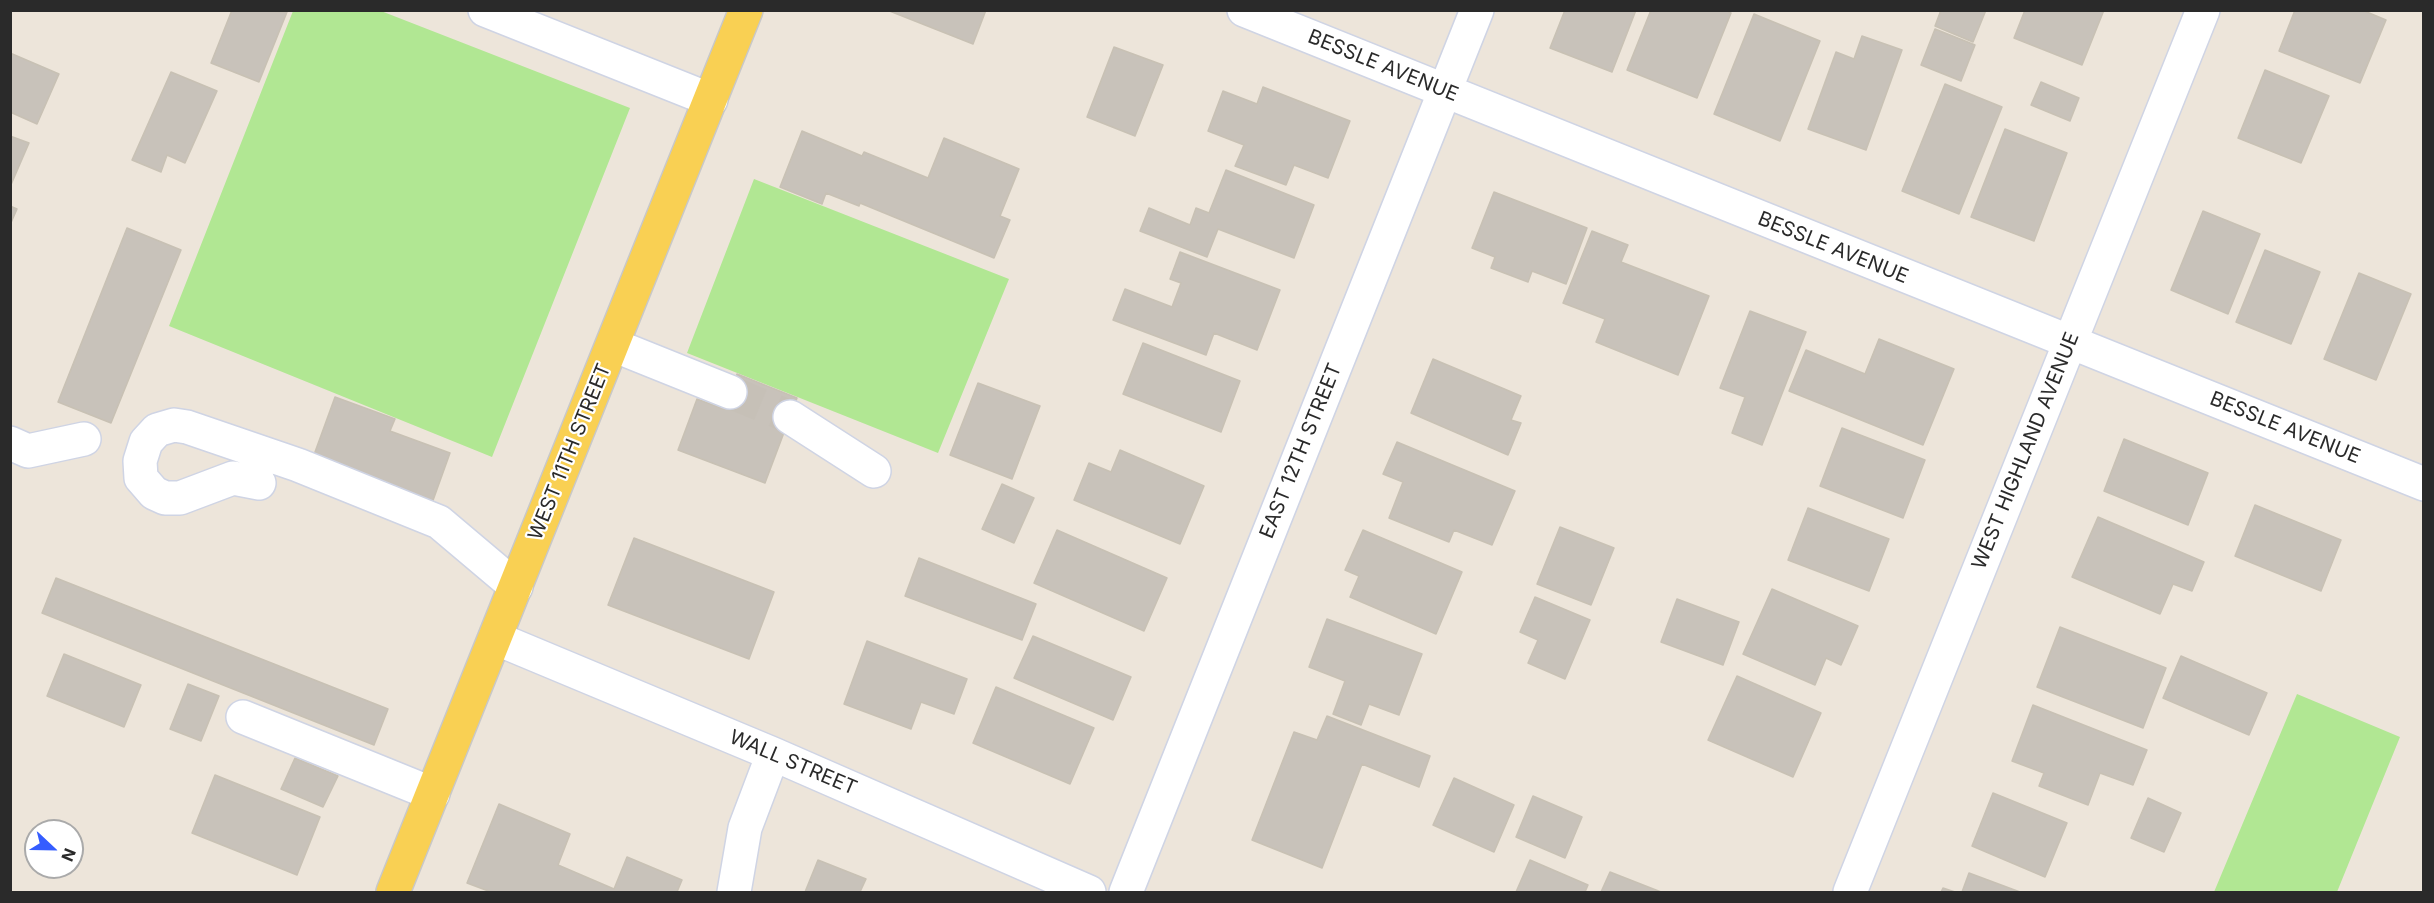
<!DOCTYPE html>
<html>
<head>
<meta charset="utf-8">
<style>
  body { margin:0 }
  #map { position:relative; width:2434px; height:903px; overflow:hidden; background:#ede5da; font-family:Inter,sans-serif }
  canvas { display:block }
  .frame { position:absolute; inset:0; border:12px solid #2a2a2a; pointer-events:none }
  .north { position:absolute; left:24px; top:819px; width:60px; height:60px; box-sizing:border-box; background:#fff; border:2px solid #aaa; border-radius:50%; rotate:112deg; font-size:16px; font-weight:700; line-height:24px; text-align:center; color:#2a2a2a }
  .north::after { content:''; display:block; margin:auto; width:21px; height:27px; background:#355dff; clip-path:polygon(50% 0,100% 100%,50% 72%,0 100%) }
</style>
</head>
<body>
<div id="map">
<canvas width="2434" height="903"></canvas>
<div class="frame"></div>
<div class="north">N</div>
</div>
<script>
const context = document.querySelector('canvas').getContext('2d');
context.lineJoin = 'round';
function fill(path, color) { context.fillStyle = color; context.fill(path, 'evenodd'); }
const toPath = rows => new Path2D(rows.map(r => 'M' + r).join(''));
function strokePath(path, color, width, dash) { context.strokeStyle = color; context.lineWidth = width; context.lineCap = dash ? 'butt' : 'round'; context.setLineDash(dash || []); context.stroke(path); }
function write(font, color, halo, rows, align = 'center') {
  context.font = font + ' Inter,sans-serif'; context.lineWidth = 4.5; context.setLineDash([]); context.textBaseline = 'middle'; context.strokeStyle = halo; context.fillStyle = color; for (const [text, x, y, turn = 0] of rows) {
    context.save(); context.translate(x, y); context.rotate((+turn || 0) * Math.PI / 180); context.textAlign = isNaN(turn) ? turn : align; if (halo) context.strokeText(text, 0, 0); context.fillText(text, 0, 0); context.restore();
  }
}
const green = toPath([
  [293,11,381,11,630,108,492,457,169,326],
  [754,179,1009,279,938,453,687,353],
  [2297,694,2400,737,2337,892,2214,892]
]);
const building = toPath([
  [232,10,287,12,259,82,211,63,232,10],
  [887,10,986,10,973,44,887,10],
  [1565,10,1636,10,1612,72,1550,48,1565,10],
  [1651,10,1725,10,1731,13,1697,98,1627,70,1651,10],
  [1941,10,1986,10,1973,42,1935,26,1941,10],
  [2025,10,2104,10,2082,65,2014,38,2025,10],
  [2295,10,2362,10,2386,20,2360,83,2279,51,2295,10],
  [1754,14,1820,41,1780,141,1714,114,1754,14],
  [1935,29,1975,45,1961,81,1921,65,1935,29],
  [1862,36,1902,50,1866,150,1808,129,1836,52,1854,59,1862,36],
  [1114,47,1163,65,1135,136,1087,117,1114,47],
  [10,53,59,74,37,124,10,112,10,53],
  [2265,70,2329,96,2301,163,2238,138,2265,70],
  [171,72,217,91,185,163,167,155,161,172,132,160,171,72],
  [2041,82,2079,98,2070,121,2031,105,2041,82],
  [1945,84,2002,107,1959,214,1902,191,1945,84],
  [1263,87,1350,121,1328,178,1294,165,1286,185,1235,166,1244,145,1208,131,1223,91,1257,104,1263,87],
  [2005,129,2067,153,2034,241,1971,217,2005,129],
  [802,131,862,156,864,152,928,178,944,138,1019,169,1000,216,1010,220,994,258,860,203,859,206,826,193,822,204,780,187,802,131],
  [10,136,29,143,10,187,10,136],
  [1226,170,1314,205,1294,258,1218,229,1207,257,1140,231,1149,208,1190,225,1196,208,1209,213,1226,170],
  [1494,192,1587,228,1566,284,1532,271,1528,282,1491,268,1495,257,1472,248,1494,192],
  [10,206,17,209,10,225,10,206],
  [2203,211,2260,234,2228,314,2171,290,2203,211],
  [127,228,181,250,111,423,58,402,127,228],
  [1592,231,1628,245,1621,262,1709,296,1678,375,1596,342,1605,319,1563,303,1592,231],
  [2265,250,2320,272,2291,344,2236,322,2265,250],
  [1180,252,1280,290,1257,350,1214,333,1206,355,1113,320,1125,289,1172,307,1181,283,1170,279,1180,252],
  [2359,273,2411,294,2376,380,2324,359,2359,273],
  [1750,311,1806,332,1762,445,1732,433,1745,397,1720,388,1750,311],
  [1879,339,1954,369,1923,445,1789,391,1806,350,1865,374,1879,339],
  [1143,343,1240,381,1221,432,1123,394,1143,343],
  [1433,359,1521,396,1511,420,1521,423,1508,455,1411,413,1433,359],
  [737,374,797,398,765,483,678,450,697,399,724,409,737,374],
  [978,383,1040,406,1012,479,950,455,978,383],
  [335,397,395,419,390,431,450,453,431,506,311,463,335,397],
  [1842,428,1925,460,1903,518,1820,486,1842,428],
  [2124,439,2208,473,2188,525,2104,491,2124,439],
  [1397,442,1515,491,1492,545,1454,530,1449,542,1389,518,1403,482,1383,474,1397,442],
  [1120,450,1204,486,1180,544,1074,500,1089,463,1111,472,1120,450],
  [1002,484,1034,498,1014,543,982,529,1002,484],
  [2255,505,2341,540,2321,591,2235,556,2255,505],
  [1808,508,1889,539,1869,591,1788,560,1808,508],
  [2098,517,2204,562,2192,591,2173,584,2160,614,2072,577,2098,517],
  [1560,527,1614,548,1591,605,1537,584,1560,527],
  [1057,530,1167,578,1144,631,1034,583,1057,530],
  [1363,530,1462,572,1436,634,1350,597,1359,576,1345,570,1363,530],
  [634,538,774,592,749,659,608,605,634,538],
  [919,558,1036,604,1022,640,905,596,919,558],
  [56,578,388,709,374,745,42,613,56,578],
  [1772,589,1858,626,1841,665,1826,658,1815,685,1743,654,1772,589],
  [1535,597,1590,620,1565,679,1528,663,1538,640,1520,632,1535,597],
  [1677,599,1739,622,1723,665,1661,642,1677,599],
  [1327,619,1422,654,1399,715,1369,704,1361,725,1333,714,1345,681,1309,667,1327,619],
  [2060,627,2166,668,2143,728,2037,687,2060,627],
  [1033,636,1131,677,1113,720,1014,678,1033,636],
  [867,641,967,679,954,714,921,702,911,729,844,704,867,641],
  [64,654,141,685,124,727,47,696,64,654],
  [2181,656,2267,693,2249,735,2163,698,2181,656],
  [1737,676,1821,713,1793,777,1708,740,1737,676],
  [188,684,219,696,201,741,170,729,188,684],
  [996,687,1094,728,1070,784,973,743,996,687],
  [2033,705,2147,750,2133,785,2100,773,2088,805,2039,786,2044,773,2012,761,2033,705],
  [1327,716,1430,756,1419,787,1362,764,1322,868,1252,840,1294,732,1317,740,1327,716],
  [295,758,338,776,323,807,281,789,295,758],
  [215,775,320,817,297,875,192,833,215,775],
  [1454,778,1514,805,1494,852,1433,825,1454,778],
  [1993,793,2067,823,2045,877,1972,846,1993,793],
  [1533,796,1582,817,1565,858,1516,837,1533,796],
  [2148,798,2181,813,2164,852,2131,838,2148,798],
  [499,804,570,834,558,865,614,889,627,857,682,880,677,892,491,892,467,883,499,804],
  [818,860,866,879,860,892,805,892,818,860],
  [1530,860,1588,885,1585,892,1516,892,1530,860],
  [1610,872,1661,892,1601,892,1610,872],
  [1969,873,2020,892,1962,892,1969,873],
  [1943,888,1955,892,1941,892,1943,888]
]);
const minorTunnel = toPath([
  [730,392,790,417]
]);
const minor = toPath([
  [485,10,711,100],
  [1244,10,2424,484],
  [613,345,730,392],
  [790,417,874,471],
  [10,443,28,451,84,439],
  [259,483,233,478,180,498,165,498,154,493,141,478,140,461,146,442,157,430,174,425,187,427,298,465,439,522,516,587],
  [495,638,773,754,1089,892],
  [243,717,433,794],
  [734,892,745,828,773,754],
  [1126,892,1477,10],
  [1850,892,2203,10]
]);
const major = toPath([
  [393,892,746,10]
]);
const streetNames = [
  ["BESSLE AVENUE",1383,66,22],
  ["BESSLE AVENUE",1833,248,22],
  ["BESSLE AVENUE",2285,428,22],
  ["EAST 12TH STREET",1301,451,-68],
  ["WEST HIGHLAND AVENUE",2026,451,-68],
  ["WEST 11TH STREET",570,452,-68],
  ["WALL STREET",793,763,23]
];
fill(green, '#b1e793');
fill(building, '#c8c2ba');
strokePath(building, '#c8c1b4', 1.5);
strokePath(minorTunnel, '#c6c0b7', 33, [33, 16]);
strokePath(minor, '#cfd4e4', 36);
strokePath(major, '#c8c8c8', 36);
strokePath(minor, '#fff', 33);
strokePath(major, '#f9d053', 33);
write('20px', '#2a2a2a', '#fff', streetNames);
</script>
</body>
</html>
